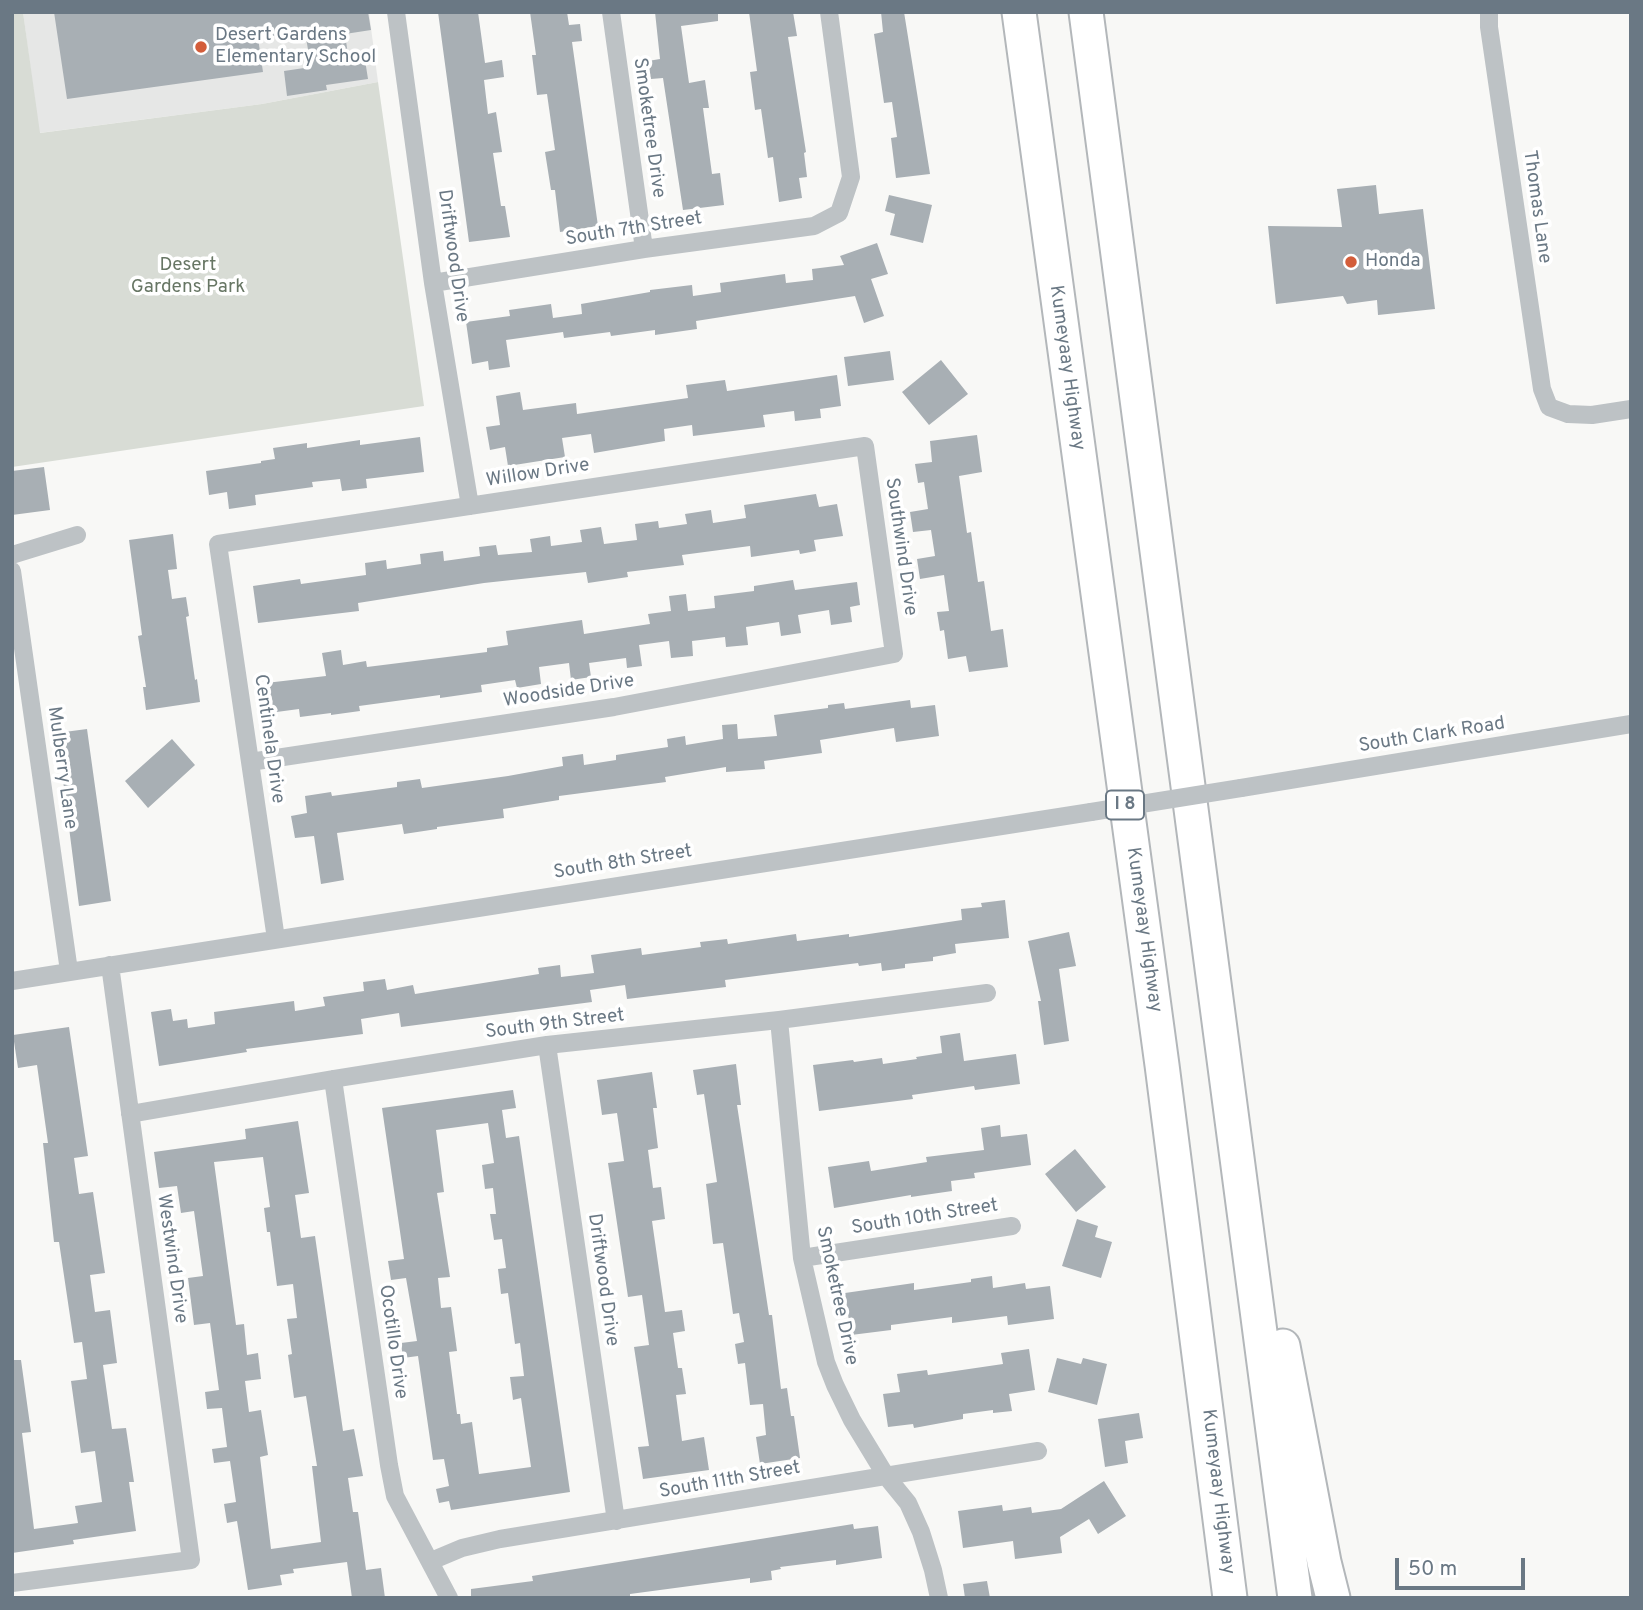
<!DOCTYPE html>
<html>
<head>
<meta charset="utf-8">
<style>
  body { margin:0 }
  #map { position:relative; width:1643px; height:1610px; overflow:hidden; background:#f8f8f6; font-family:Overpass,sans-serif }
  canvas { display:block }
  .frame { position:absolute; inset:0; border:14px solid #6a7884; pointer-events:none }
  .scale { position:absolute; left:1395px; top:1558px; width:130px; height:32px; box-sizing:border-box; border:4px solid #6a7884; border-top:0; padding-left:9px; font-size:21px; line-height:24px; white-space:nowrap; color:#6a7884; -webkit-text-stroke:5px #fff; paint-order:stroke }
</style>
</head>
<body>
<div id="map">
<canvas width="1643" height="1610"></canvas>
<div class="frame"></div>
<div class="scale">50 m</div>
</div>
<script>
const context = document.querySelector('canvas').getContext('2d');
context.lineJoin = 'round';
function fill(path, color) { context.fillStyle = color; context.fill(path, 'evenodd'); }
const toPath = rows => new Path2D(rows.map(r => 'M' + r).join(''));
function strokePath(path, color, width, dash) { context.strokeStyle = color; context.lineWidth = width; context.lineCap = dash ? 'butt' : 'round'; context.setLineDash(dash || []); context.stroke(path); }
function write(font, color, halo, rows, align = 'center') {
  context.font = font + ' Overpass,sans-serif'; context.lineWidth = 7; context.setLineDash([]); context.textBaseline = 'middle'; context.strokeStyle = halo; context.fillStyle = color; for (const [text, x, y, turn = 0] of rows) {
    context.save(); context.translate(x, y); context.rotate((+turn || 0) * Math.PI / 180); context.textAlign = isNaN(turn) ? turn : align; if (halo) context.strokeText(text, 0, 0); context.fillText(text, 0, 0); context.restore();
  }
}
const built = toPath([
  [23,12,369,12,378,82,262,104,39,133]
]);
const green = toPath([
  [12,12,23,12,40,133,262,104,378,82,424,406,12,467]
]);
const building = toPath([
  [54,12,368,12,371,30,345,34,349,62,365,60,368,79,326,85,327,90,287,96,284,71,311,67,305,32,258,38,263,72,67,99],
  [438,12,478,12,485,63,502,60,504,77,484,80,488,114,496,112,502,152,493,153,501,206,505,206,510,237,469,242],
  [530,12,567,12,569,25,580,24,582,41,572,42,598,226,560,232,555,190,551,190,545,152,555,150,547,94,537,95,532,55,536,55],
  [655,12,718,12,718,21,681,26,689,83,705,80,709,108,703,108,712,174,720,173,724,205,683,210,663,78,651,79,648,61,660,59],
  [749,12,793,12,797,36,788,37,806,152,804,153,807,177,799,178,802,198,779,202,773,157,768,158,761,109,755,110,750,72,757,71],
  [881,12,904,12,930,174,896,178,891,138,897,137,892,102,884,103,874,34,883,32],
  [1376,185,1379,214,1423,209,1435,309,1378,315,1377,300,1347,304,1343,296,1276,304,1268,226,1342,227,1337,189],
  [889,195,932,205,923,243,890,235,895,214,885,211],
  [877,243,888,274,871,279,884,316,864,323,855,296,696,321,697,329,655,335,655,330,611,336,610,332,564,338,563,332,506,340,510,367,489,370,488,361,472,364,466,322,510,316,509,310,551,304,553,318,582,314,581,304,650,292,650,290,692,285,693,296,721,292,720,283,785,274,786,283,813,280,812,269,844,265,840,256],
  [890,351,894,380,848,386,844,357],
  [941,360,968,394,929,425,902,392],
  [837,375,841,406,820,409,821,418,795,421,794,411,763,415,765,427,693,436,692,425,664,429,665,441,594,453,591,434,562,438,565,457,508,466,505,447,490,450,486,427,500,425,496,396,520,392,523,410,576,403,577,414,688,398,686,385,725,380,727,391],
  [977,435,982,472,959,476,967,533,971,532,978,582,984,581,991,631,1003,629,1008,667,969,672,966,656,948,659,944,630,940,631,937,612,949,611,944,575,920,579,917,559,935,556,931,530,913,532,910,512,928,509,924,482,918,483,915,464,932,462,930,441],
  [420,437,424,472,366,479,367,488,342,491,340,479,312,482,313,487,255,495,256,505,229,509,227,492,209,495,206,471,261,463,261,461,275,459,273,448,307,443,307,448,360,440,360,445],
  [44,467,50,510,12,515,12,471],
  [816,494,819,507,837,504,843,536,814,540,816,551,800,554,799,550,751,557,750,546,682,555,684,565,627,572,628,577,588,583,586,572,484,583,358,603,359,611,258,623,253,586,300,579,301,584,366,575,365,563,386,560,387,569,421,564,420,554,443,551,444,561,480,556,479,547,496,545,498,555,532,552,530,539,550,536,551,546,582,542,580,530,601,527,604,544,637,540,635,524,658,521,659,528,687,524,685,514,711,510,713,523,746,518,744,505],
  [173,534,177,569,168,570,172,599,186,597,189,616,186,617,195,680,197,679,200,702,146,710,143,687,146,687,138,636,142,635,129,540],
  [793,580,795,590,857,582,860,605,850,607,852,622,831,625,829,610,798,615,801,633,781,636,779,622,746,627,748,645,726,647,725,637,692,641,693,656,671,658,669,641,639,645,642,666,627,668,626,658,589,663,591,677,571,680,569,663,539,667,541,684,517,688,515,680,481,685,482,692,440,698,440,695,359,706,360,711,331,715,331,713,300,717,299,709,269,713,266,683,326,676,322,653,341,650,343,665,366,661,367,667,487,652,487,648,508,645,506,631,582,620,584,634,650,624,648,614,671,611,669,596,686,594,688,611,715,608,714,596,754,591,754,586],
  [910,700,911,708,935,705,939,736,896,742,894,728,820,740,822,753,764,761,765,769,726,772,726,767,665,777,666,782,559,796,559,800,503,809,504,818,437,827,437,829,404,834,402,824,337,833,344,880,321,884,314,836,295,838,291,816,307,813,305,796,331,792,332,796,397,787,397,782,420,779,422,788,508,776,563,766,562,757,583,754,584,765,616,760,616,755,668,747,667,739,685,736,686,745,723,739,722,725,737,724,738,739,777,736,774,715,828,708,828,705,844,703,845,709],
  [87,729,111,901,79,906,57,733],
  [172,739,195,765,148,808,125,781],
  [1005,900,1009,938,955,944,956,953,933,957,933,961,905,964,905,968,882,971,881,963,859,966,858,963,725,980,726,987,627,999,625,985,590,990,592,1002,401,1027,399,1013,361,1019,363,1034,246,1049,247,1052,159,1066,151,1012,171,1009,173,1021,187,1019,188,1028,215,1024,214,1012,294,1001,295,1011,325,1006,323,997,364,991,363,982,385,979,387,990,413,985,415,994,539,974,538,968,560,965,561,977,594,973,591,955,641,948,642,955,701,947,700,942,727,939,728,944,796,934,797,941,849,934,849,937,962,920,961,909,982,907,981,903],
  [1069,932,1076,966,1059,969,1069,1041,1044,1045,1038,1001,1041,1001,1028,941],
  [69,1027,88,1156,74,1158,79,1194,93,1192,105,1273,90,1275,95,1312,110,1310,117,1363,103,1365,112,1429,126,1428,134,1482,129,1482,136,1531,73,1540,74,1544,12,1553,12,1360,21,1360,31,1432,22,1433,34,1529,78,1523,75,1506,102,1502,95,1451,81,1453,71,1381,87,1379,82,1342,74,1343,59,1242,54,1242,43,1143,48,1143,37,1065,18,1068,13,1035],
  [960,1033,964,1061,1016,1054,1020,1084,975,1090,974,1086,912,1095,913,1099,819,1111,813,1065,853,1060,854,1062,882,1058,883,1064,917,1059,916,1057,942,1053,940,1036],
  [736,1064,741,1105,737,1105,769,1315,772,1315,781,1389,787,1388,791,1416,794,1416,800,1458,760,1464,756,1437,766,1435,763,1404,750,1405,745,1363,738,1364,735,1344,744,1342,739,1313,733,1314,723,1243,713,1244,706,1184,717,1182,704,1094,697,1095,693,1070],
  [652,1072,657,1108,653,1108,658,1148,648,1150,653,1188,661,1187,665,1219,652,1221,665,1312,682,1310,685,1331,673,1333,678,1368,682,1368,686,1394,676,1395,682,1441,704,1437,709,1470,643,1479,638,1447,649,1446,634,1347,649,1345,642,1295,628,1297,608,1163,624,1161,617,1113,602,1115,597,1080],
  [513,1090,516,1108,502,1110,506,1138,519,1136,570,1492,451,1510,449,1501,439,1503,436,1489,449,1486,444,1459,433,1460,418,1356,403,1358,401,1343,417,1341,406,1278,391,1280,388,1261,404,1259,382,1108],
  [488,1123,494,1163,482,1165,485,1189,493,1188,496,1214,490,1214,494,1240,502,1239,506,1268,498,1269,501,1294,508,1293,515,1344,520,1343,524,1376,510,1377,513,1400,521,1398,531,1467,479,1474,472,1422,461,1424,460,1414,457,1414,449,1352,457,1351,451,1307,441,1308,438,1278,450,1277,437,1193,444,1192,436,1130],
  [298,1121,309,1193,295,1195,301,1238,315,1236,343,1431,354,1429,363,1476,348,1478,353,1512,358,1512,366,1570,381,1568,385,1598,352,1598,347,1562,293,1569,294,1573,280,1575,282,1585,248,1590,237,1521,227,1523,224,1504,236,1502,230,1461,214,1463,212,1449,227,1447,222,1408,207,1409,205,1392,219,1390,210,1323,194,1325,188,1278,203,1276,194,1211,181,1213,177,1186,159,1188,154,1152,246,1139,245,1129],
  [263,1157,270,1207,264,1208,267,1232,270,1232,277,1286,293,1284,297,1318,287,1319,292,1354,288,1355,294,1398,306,1396,317,1466,312,1466,321,1542,271,1549,260,1457,268,1455,261,1410,249,1412,245,1381,261,1379,258,1353,247,1355,244,1324,236,1325,214,1162],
  [1000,1125,1001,1137,1027,1134,1031,1165,974,1173,975,1178,951,1181,952,1191,911,1197,911,1195,834,1208,828,1167,869,1161,871,1171,927,1162,926,1157,984,1150,981,1128],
  [1075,1149,1106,1187,1076,1212,1045,1174],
  [1077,1219,1098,1226,1095,1237,1112,1242,1101,1278,1062,1266],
  [992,1276,993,1288,1025,1283,1026,1289,1050,1286,1054,1319,1008,1325,1007,1316,952,1323,952,1317,891,1325,891,1330,851,1335,845,1293,914,1283,914,1290,971,1282,971,1279],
  [1029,1349,1035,1390,1009,1394,1012,1411,993,1413,993,1410,963,1414,963,1419,914,1428,913,1424,888,1427,883,1394,900,1392,897,1374,927,1370,928,1375,1003,1364,1001,1353],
  [1057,1358,1081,1364,1083,1358,1107,1364,1097,1405,1048,1392],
  [1139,1413,1143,1438,1125,1441,1128,1463,1105,1467,1098,1419],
  [1104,1481,1126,1516,1098,1534,1089,1519,1060,1537,1062,1553,1015,1559,1013,1541,963,1548,958,1511,1002,1505,1003,1511,1031,1507,1032,1513,1061,1509],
  [853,1524,854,1529,878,1526,882,1558,836,1565,836,1560,780,1567,781,1569,771,1571,772,1580,750,1583,750,1578,630,1594,630,1598,471,1598,471,1589,533,1581,532,1576],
  [987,1581,990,1598,965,1598,963,1584]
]);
const minor = toPath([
  [396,12,433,283,470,506],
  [611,12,644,249],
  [1489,12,1489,27,1542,389,1549,407,1568,414,1592,415,1631,409],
  [433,283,644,249,814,226,839,213,851,177,829,12],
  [12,555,77,535],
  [12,571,69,971],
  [250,762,614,707,894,654,865,446,218,544,276,939],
  [1241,788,1631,724],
  [12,981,1091,812],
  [779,1020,802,1258,826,1362,835,1385,852,1420,886,1476,908,1503,921,1532,933,1570,939,1598],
  [547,1045,616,1521],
  [333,1079,389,1465,395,1496,449,1598],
  [130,1114,333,1079,547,1045,779,1020,987,993],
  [802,1258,1012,1226],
  [431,1561,462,1548,500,1539,1038,1451],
  [12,1583,191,1560,110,965]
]);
const motorway = toPath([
  [1019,12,1162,1065,1230,1598],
  [1086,12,1295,1598],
  [1283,1346,1324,1562,1333,1598]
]);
const minorBridge = toPath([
  [1091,812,1241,788]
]);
const markers = [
  [201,47,7,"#d35d3a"],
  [1351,262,7,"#d35d3a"]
];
const shields = [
  [1125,805,38]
];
const shieldNames = [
  ["I 8",1125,805]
];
const poiNames = [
  ["Desert Gardens",215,36],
  ["Elementary School",215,58],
  ["Honda",1365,262]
];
const streetNames = [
  ["Smoketree Drive",648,128,82],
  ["Thomas Lane",1536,207,82],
  ["South 7th Street",634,230,-9],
  ["Driftwood Drive",452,256,82],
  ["Kumeyaay Highway",1066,368,82],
  ["Willow Drive",538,474,-9],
  ["Southwind Drive",900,547,82],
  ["Woodside Drive",569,692,-9],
  ["South Clark Road",1432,736,-9],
  ["Centinela Drive",268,739,82],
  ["Mulberry Lane",61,768,82],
  ["South 8th Street",623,863,-9],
  ["Kumeyaay Highway",1143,930,82],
  ["South 9th Street",555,1025,-7],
  ["South 10th Street",925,1218,-9],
  ["Westwind Drive",171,1259,82],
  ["Driftwood Drive",602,1280,82],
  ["Smoketree Drive",836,1296,78],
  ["Ocotillo Drive",392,1342,82],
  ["South 11th Street",730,1481,-10],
  ["Kumeyaay Highway",1217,1492,83]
];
const parkNames = [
  ["Desert",188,266],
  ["Gardens Park",188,288]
];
fill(built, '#e6e7e6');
fill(green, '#d8dcd5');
fill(building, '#a8afb4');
strokePath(motorway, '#b3b7ba', 37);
strokePath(minor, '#bdc2c5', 18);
strokePath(motorway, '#fff', 33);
strokePath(minorBridge, '#bdc2c5', 18);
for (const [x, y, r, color] of markers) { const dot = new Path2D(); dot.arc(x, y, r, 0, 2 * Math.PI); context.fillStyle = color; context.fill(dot); strokePath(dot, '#fff', 2.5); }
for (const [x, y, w] of shields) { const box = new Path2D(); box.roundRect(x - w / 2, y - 14.5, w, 29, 5); context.fillStyle = '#fff'; context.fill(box); strokePath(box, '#6a7884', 2); }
write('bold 18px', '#6a7884', null, shieldNames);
write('19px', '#6a7884', '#fff', poiNames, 'left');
write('19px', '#6a7884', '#fff', streetNames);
write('19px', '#677664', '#fff', parkNames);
</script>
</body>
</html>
